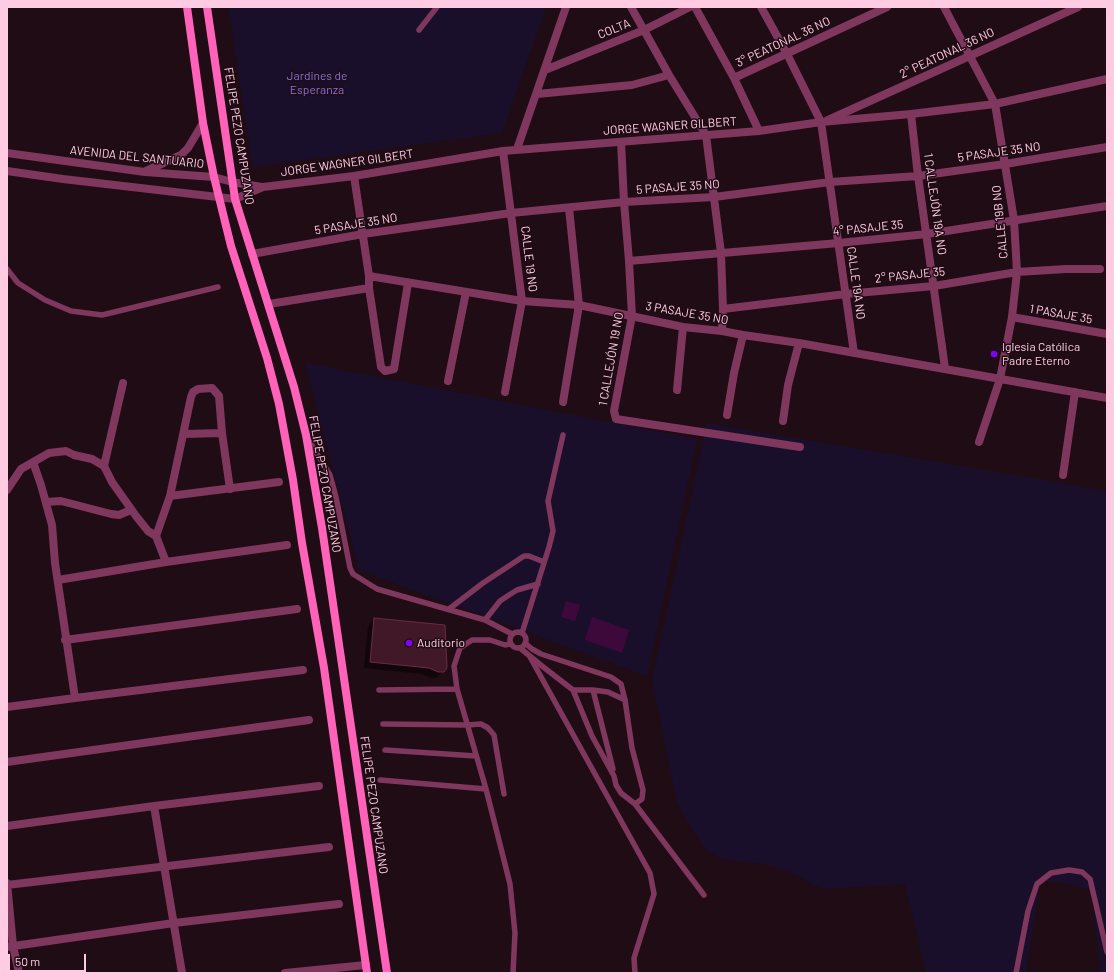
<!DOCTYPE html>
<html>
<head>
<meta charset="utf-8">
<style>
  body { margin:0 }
  #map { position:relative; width:1114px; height:980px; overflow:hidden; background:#200c14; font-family:Barlow,sans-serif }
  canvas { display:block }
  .frame { position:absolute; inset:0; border:8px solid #ffcbe3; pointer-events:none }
  .scale { position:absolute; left:8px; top:954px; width:78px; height:18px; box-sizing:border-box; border:2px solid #ffcbe3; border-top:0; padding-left:5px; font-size:12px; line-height:14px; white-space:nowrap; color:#ffcbe3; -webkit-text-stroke:3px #200c14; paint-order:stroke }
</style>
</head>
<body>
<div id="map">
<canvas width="1114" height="980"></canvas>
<div class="frame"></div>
<div class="scale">50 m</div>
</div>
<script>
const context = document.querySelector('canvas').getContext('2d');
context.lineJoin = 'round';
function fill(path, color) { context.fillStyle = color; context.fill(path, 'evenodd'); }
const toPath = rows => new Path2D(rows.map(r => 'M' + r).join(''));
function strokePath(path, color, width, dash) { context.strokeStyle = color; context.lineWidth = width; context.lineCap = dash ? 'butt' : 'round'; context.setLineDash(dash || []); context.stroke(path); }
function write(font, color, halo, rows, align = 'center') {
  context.font = font + ' Barlow,sans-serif'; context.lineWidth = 3; context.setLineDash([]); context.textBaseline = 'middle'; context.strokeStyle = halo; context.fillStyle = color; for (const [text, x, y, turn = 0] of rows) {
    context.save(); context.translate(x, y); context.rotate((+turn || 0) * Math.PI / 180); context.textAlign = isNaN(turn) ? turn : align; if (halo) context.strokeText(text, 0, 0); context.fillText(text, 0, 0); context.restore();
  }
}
const green = toPath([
  [228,7,546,7,502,133,253,167],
  [305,363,697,439,647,676,359,570],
  [707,423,1107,491,1107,973,1100,973,1092,889,1044,880,1040,886,1026,973,926,973,905,884,822,889,790,872,777,868,763,864,721,859,704,848,677,803,652,680]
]);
const water = toPath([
  [566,601,580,605,575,621,561,617],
  [592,617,629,630,622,653,585,640]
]);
const shadow = toPath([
  [374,619,443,671,436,678,431,678,422,674,364,668,368,626]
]);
const building = toPath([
  [374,618,445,625,447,668,444,672,438,672,429,668,370,662,374,618]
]);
const service = toPath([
  [419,30,437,7],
  [7,269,18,283,45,300,71,311,102,315,218,287],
  [308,439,330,475,336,497,350,568,353,574,377,589,485,620,512,634],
  [449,609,483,583,524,556,529,556,544,562],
  [485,620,500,601,509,595,517,590,538,584],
  '510 640a8 8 0 1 1 16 0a8 8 0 1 1-16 0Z',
  [522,633,549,547,553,531,548,501,563,435],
  [525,643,532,649,541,654,611,677,621,684,625,700,632,748,643,790,642,799,635,804],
  [510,644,505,645,490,640,472,640,460,648,454,666,457,689,486,789,510,884,515,933,513,973],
  [520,648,542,666,573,690,592,736,614,776,616,785,621,793,635,804,704,895],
  [530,657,650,873,654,894,634,958,635,973],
  [379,690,457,689],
  [573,690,593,690,608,692,625,700],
  [593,690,613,769],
  [383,724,467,725,481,724,488,728,494,735,504,794],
  [385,750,476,756],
  [380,780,486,789],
  [1016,973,1028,911,1037,884,1051,873,1069,870,1082,872,1090,879,1107,952]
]);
const minor = toPath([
  [631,7,669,75,706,135,721,253,723,309,722,331],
  [695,7,734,78,759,131],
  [761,7,787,54,821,122,854,353],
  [944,7,995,104,1014,220,1017,272,1012,317,1000,379,979,442],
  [545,70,644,30,690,7],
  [734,78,887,7],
  [537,94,632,85,669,75],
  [911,114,918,176,945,368],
  [828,120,1078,7],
  [621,142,624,202,629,261,632,316,614,411,616,419,800,447],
  [517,149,566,7],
  [503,151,522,301,505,392],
  [354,176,369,276,369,288,381,367,385,371,394,369,408,283],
  [252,254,363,234,511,213,624,202,714,197,830,182,918,176,1005,164,1107,147],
  [629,261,839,243,927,234,1107,206],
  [369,276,522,301,579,305,683,327,722,331,743,335,799,343,1107,398],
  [269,304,369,288],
  [723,309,846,294,934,286,1017,272,1066,269,1100,269],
  [1012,317,1107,334],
  [448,381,466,292],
  [677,390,683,327],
  [563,402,579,305,569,208],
  [727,415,734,373,743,335],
  [783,421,788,385,799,343],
  [184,434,222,433],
  [33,462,41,485,52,525,55,563,75,698],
  [104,466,123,383],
  [1063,475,1075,392],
  [7,490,21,469,49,453,66,451,74,455,92,459,104,466,112,482,136,516,148,531,156,536,166,562],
  [170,496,279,482],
  [46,502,61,501,111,514,119,515,131,510],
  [156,536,170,496,191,397,193,392,198,389,212,388,219,396,222,433,230,489],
  [58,580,166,562,287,545],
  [65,640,297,609],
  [7,707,75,698,303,670],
  [7,762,309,720],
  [154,806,182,973],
  [7,826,154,806,319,786],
  [7,883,13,946,19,973],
  [7,885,329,847],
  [7,947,174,923,339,904],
  [285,973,366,965]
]);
const tertiary = toPath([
  [7,153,145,172,214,177,232,182,262,187],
  [7,171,63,179,235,199,263,187,354,176,503,151,759,131,821,122,911,114,995,104,1107,79],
  [146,171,181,155,188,148,203,123]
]);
const secondary = toPath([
  [187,7,203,123,214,177,231,246,267,358,279,404,293,480,302,543,324,668,367,973],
  [207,7,235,199,294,387,306,435,322,528,387,973]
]);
const markers = [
  [994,354,4,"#8100f6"],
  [409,643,4,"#8100f6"]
];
const streetNames = [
  ["COLTA",614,29,-22],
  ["3° PEATONAL 36 NO",783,42,-25],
  ["2° PEATONAL 36 NO",947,53,-25],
  ["JORGE WAGNER GILBERT",670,126,-4],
  ["FELIPE PEZO CAMPUZANO",239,136,81],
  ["5 PASAJE 35 NO",999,152,-8],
  ["AVENIDA DEL SANTUARIO",137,157,6],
  ["JORGE WAGNER GILBERT",347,163,-8],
  ["5 PASAJE 35 NO",678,187,-4],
  ["1 CALLEJÓN 19A NO",935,204,82],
  ["CALLE 19B NO",1000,222,-96],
  ["5 PASAJE 35 NO",356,224,-9],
  ["4° PASAJE 35",868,228,-6],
  ["CALLE 19 NO",529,259,83],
  ["2° PASAJE 35",910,275,-6],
  ["CALLE 19A NO",856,283,82],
  ["3 PASAJE 35 NO",687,313,10],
  ["1 PASAJE 35",1061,314,10],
  ["1 CALLEJÓN 19 NO",611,359,-80],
  ["FELIPE PEZO CAMPUZANO",325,484,80],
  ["FELIPE PEZO CAMPUZANO",374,805,82]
];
const parkNames = [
  ["Jardines de",317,76],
  ["Esperanza",317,90]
];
const poiNames = [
  ["Iglesia Católica",1002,347],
  ["Padre Eterno",1002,361],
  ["Auditorio",417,643]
];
fill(green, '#1a0f2a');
fill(water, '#3d093a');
fill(shadow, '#0007');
fill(building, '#411828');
strokePath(building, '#6d2a44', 1);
strokePath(service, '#7f375e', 5.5);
strokePath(minor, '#7f375e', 8);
strokePath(tertiary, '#7f375e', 8);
strokePath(secondary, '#ff62b9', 8);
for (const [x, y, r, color] of markers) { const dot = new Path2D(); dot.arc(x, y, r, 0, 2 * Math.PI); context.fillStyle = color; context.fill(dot); strokePath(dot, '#200c14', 1.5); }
write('12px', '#ffcbe3', '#200c14', streetNames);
write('12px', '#8570e4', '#200c14', parkNames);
write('12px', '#ffcbe3', '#200c14', poiNames, 'left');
</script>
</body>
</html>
